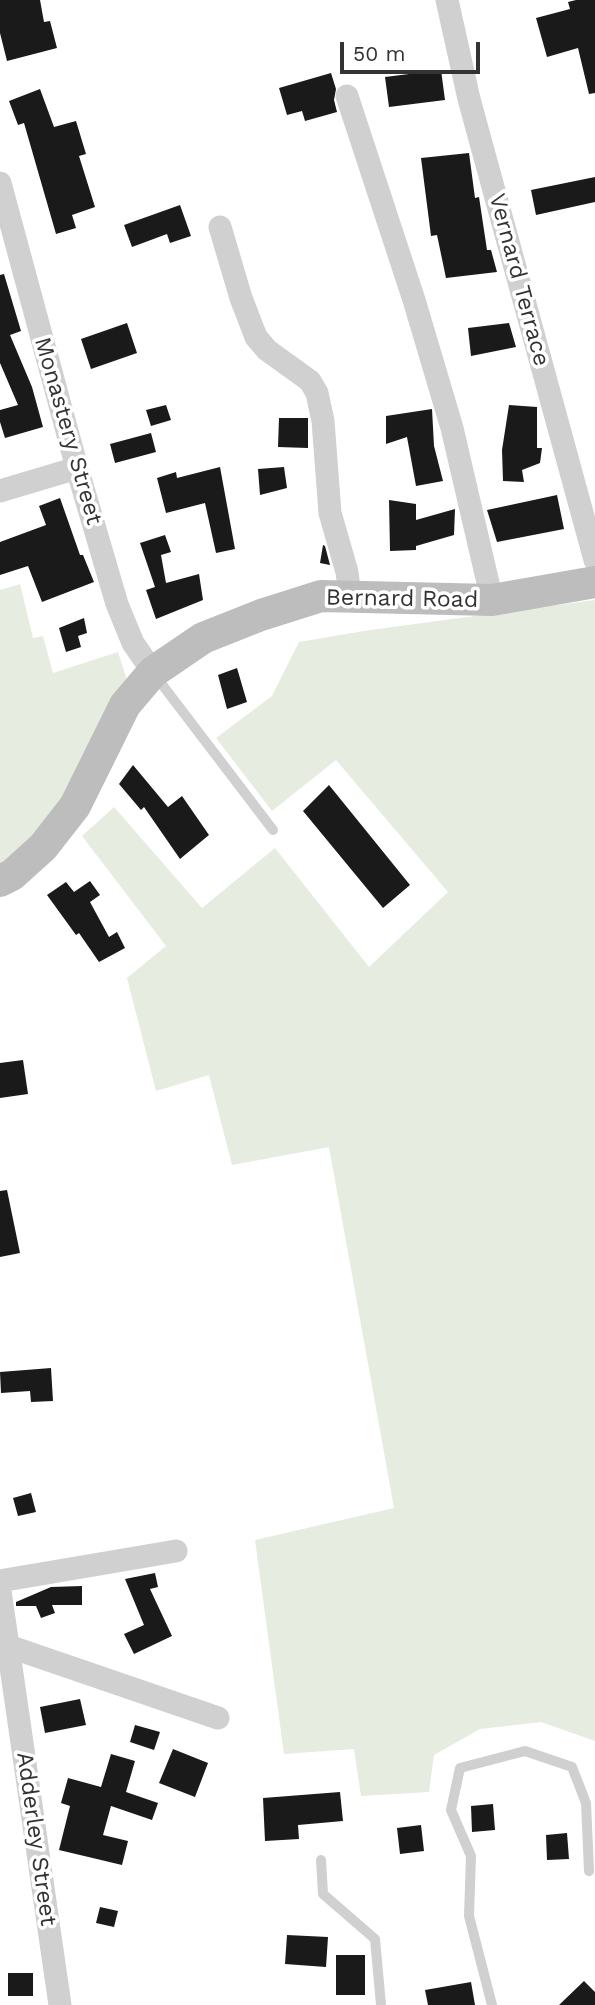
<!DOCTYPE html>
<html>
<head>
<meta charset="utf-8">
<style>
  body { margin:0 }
  #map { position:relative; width:595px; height:2005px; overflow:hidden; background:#fff; font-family:"Work Sans",sans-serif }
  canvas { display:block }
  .scale { position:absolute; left:340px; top:42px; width:140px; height:32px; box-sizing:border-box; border:4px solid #333; border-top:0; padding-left:9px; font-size:21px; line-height:24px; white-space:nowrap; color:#333; -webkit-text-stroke:5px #fff; paint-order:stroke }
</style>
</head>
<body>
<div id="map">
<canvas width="595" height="2005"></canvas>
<div class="scale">50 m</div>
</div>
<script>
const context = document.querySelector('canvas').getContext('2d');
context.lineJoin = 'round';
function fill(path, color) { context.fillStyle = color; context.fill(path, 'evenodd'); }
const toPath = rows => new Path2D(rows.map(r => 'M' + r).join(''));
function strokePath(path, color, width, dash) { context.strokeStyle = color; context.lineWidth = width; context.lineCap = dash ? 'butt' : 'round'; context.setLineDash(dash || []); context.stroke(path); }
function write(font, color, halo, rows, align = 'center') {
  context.font = font + ' "Work Sans",sans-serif'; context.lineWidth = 7; context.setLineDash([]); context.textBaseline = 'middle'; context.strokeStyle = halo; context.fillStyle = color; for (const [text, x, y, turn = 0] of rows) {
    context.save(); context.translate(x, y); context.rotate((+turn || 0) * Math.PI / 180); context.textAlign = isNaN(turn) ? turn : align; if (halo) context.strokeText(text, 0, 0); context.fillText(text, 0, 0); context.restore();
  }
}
const green = toPath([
  [20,584,33,638,43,636,53,673,118,652,127,680,65,794,18,853,0,864,0,590],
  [595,600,595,1741,541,1722,480,1729,434,1755,429,1792,361,1796,354,1749,284,1754,255,1540,394,1508,329,1147,232,1165,209,1075,156,1091,127,978,166,946,82,836,114,807,202,908,275,848,369,967,448,892,336,760,272,811,216,738,272,696,299,642,370,630]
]);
const building = toPath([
  [0,0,40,0,44,22,50,21,57,48,7,61,0,33],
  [576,0,595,0,595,93,589,94,578,48,547,57,536,18,570,9,568,2],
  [441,70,445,100,389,107,385,77],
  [331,73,336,89,334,100,337,112,305,121,302,111,287,115,279,88],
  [40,89,54,127,76,121,86,154,79,156,95,207,72,215,76,228,56,234,24,123,18,125,9,101],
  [469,153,475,198,479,197,487,250,491,250,497,272,446,278,437,235,431,236,421,158],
  [595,177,595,202,536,215,531,190],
  [180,205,191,236,170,243,167,234,132,247,124,225],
  [4,274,21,331,10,335,32,387,43,427,5,438,0,422,0,410,18,405,0,363,0,275],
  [127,323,137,353,91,369,81,339],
  [509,323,516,347,471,356,468,328],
  [166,405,171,420,151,426,146,410],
  [509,405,537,407,537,448,542,448,540,463,522,470,524,482,503,481,502,450],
  [432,409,434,446,443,481,416,486,407,437,386,444,386,416],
  [279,418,308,418,308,448,278,447],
  [151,433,156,452,115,463,110,444],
  [220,467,235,549,216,553,205,503,166,513,157,478,176,472,177,478],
  [284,467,287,488,260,495,258,469],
  [557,495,564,529,497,542,487,510],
  [60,498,80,555,83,555,94,582,42,602,28,566,0,575,0,542,46,525,39,506],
  [389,500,416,504,416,520,455,509,454,535,416,546,416,550,390,551],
  [165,535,171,552,161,555,166,583,199,574,203,600,156,619,146,590,155,587,140,543],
  [323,545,325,546,330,565,320,563],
  [84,618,87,633,78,636,81,647,66,652,59,628],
  [237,668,247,702,227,709,218,675],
  [133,765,168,807,182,796,209,835,180,859,144,807,141,810,119,784],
  [329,785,410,885,383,908,303,811],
  [90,881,100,895,90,902,109,937,117,932,125,948,99,962,79,933,76,935,47,895,66,882,74,892],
  [23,1060,28,1094,0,1098,0,1063],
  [7,1190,20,1253,0,1257,0,1191],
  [51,1368,53,1401,31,1402,30,1391,1,1393,0,1372],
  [31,1493,36,1512,18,1516,13,1498],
  [155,1573,158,1587,150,1589,172,1636,134,1654,124,1634,144,1625,125,1579],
  [82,1586,82,1605,52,1605,55,1613,41,1618,36,1606,16,1606,16,1602,51,1587],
  [80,1699,86,1725,45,1733,40,1707],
  [135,1725,160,1732,154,1750,130,1742],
  [173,1749,208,1763,195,1797,159,1783],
  [111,1754,135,1761,126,1792,158,1803,152,1820,111,1806,103,1835,128,1841,122,1865,59,1850,70,1806,61,1803,68,1778,101,1787],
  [340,1792,343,1821,298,1825,299,1839,265,1841,263,1798],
  [493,1804,495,1830,472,1832,471,1806],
  [421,1825,424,1851,400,1854,397,1828],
  [567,1833,569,1859,547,1860,546,1835],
  [100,1907,118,1911,114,1927,96,1923],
  [287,1935,328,1937,326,1967,285,1964],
  [336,1955,365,1955,365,1995,336,1995],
  [8,1973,33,1973,33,1996,8,1996],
  [584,1981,595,1992,595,2005,559,2005],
  [471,1982,475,2005,428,2005,425,1990]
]);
const lane = toPath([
  [154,674,273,830],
  [321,1860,323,1894,375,1939,381,2005],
  [492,2005,469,1916,471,1856,451,1810,460,1768,525,1751,572,1767,586,1803,589,1871]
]);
const street = toPath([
  [447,0,469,99,595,560],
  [347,96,414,300,452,428,492,600],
  [0,183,77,468,117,604,133,643,153,672],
  [220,227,241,298,256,337,267,350,310,381,317,393,323,421,330,513,347,572,350,597],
  [0,491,77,468],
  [0,1581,176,1551],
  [0,1591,60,2005],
  [8,1646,218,1718]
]);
const secondary = toPath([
  [0,881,12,875,43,847,75,806,125,705,153,672,203,638,261,615,321,596,492,600,595,582]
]);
const streetNames = [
  ["Vernard Terrace",519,280,75],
  ["Monastery Street",68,431,74],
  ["Bernard Road",402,599,1],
  ["Adderley Street",36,1839,82]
];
fill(green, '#e6ecdf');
fill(building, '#1a1a1a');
strokePath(lane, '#d0d0d0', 10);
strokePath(street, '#d0d0d0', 23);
strokePath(secondary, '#bdbdbd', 32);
write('23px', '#333', '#fff', streetNames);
</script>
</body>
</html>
